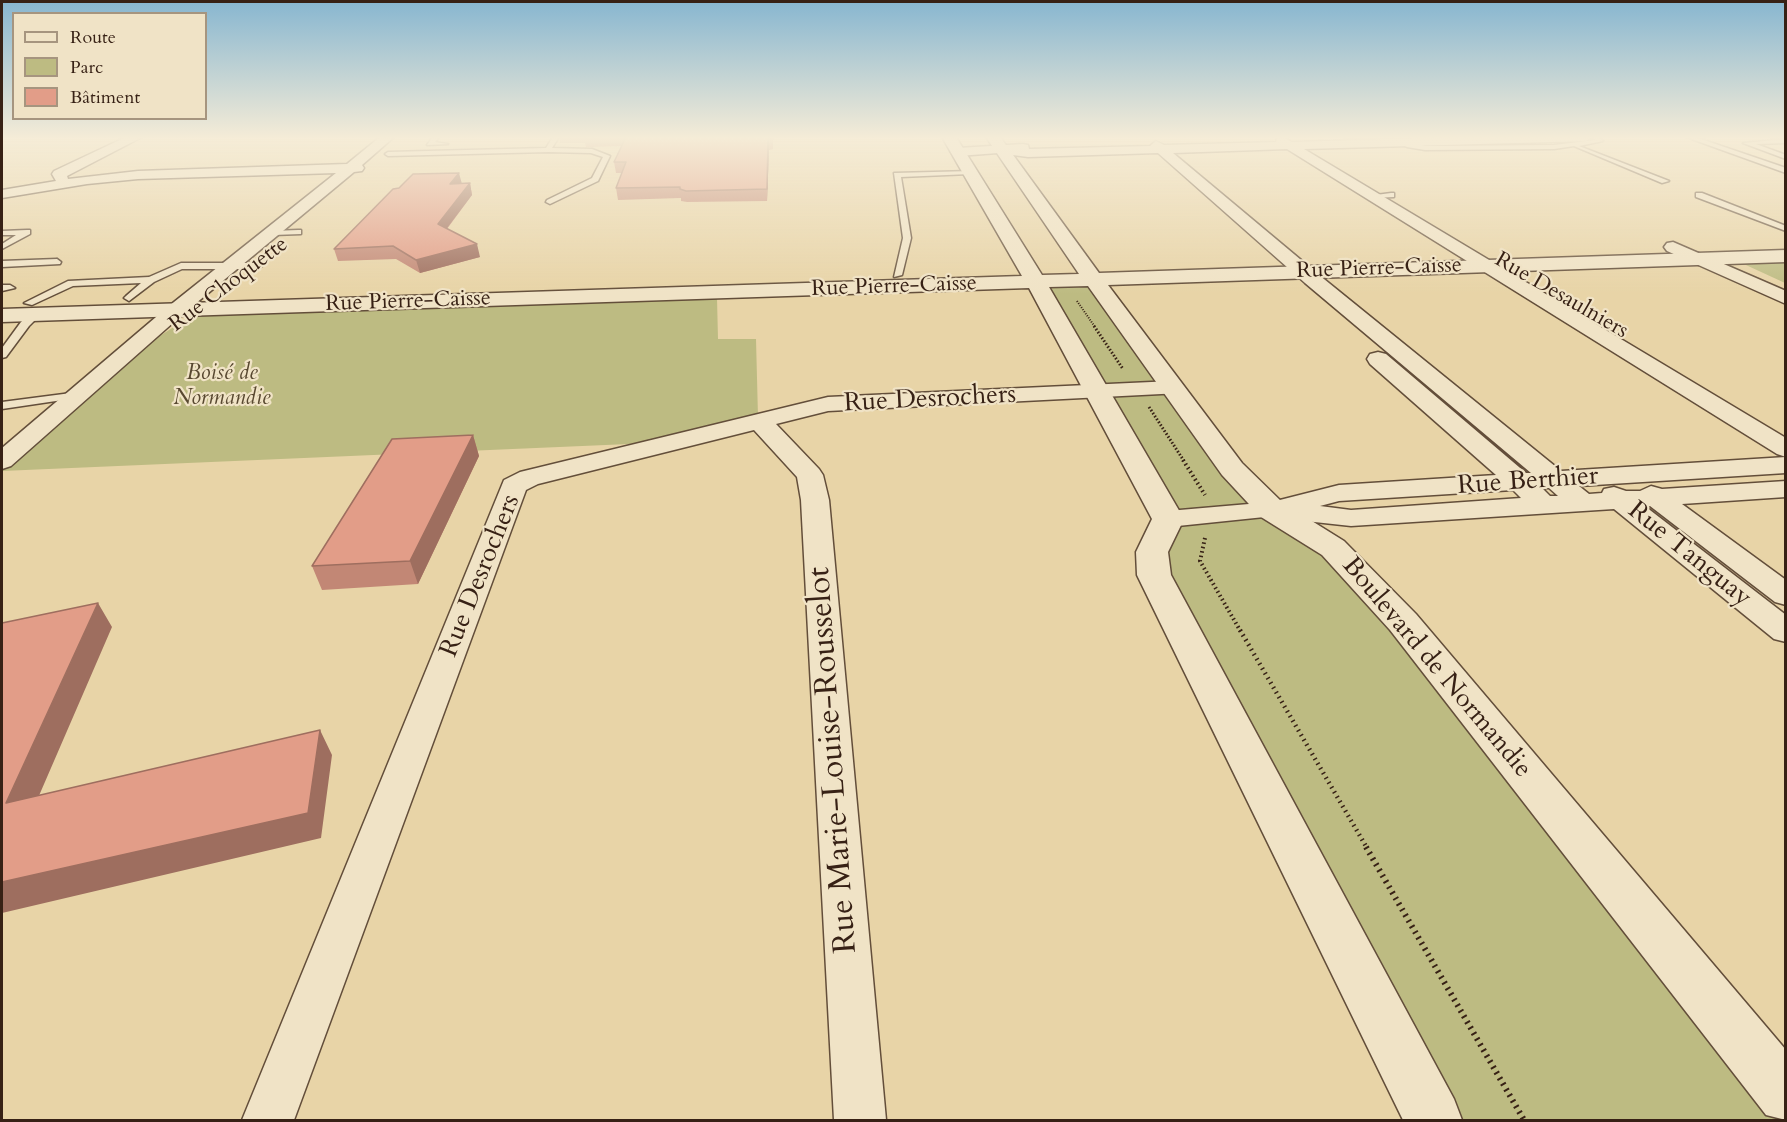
<!DOCTYPE html>
<html>
<head>
<meta charset="utf-8">
<style>
  body { margin:0 }
  #map { position:relative; width:1787px; height:1122px; overflow:hidden; background:#e8d4a7; font-family:Cardo,serif }
  canvas { display:block }
  .frame { position:absolute; inset:0; border:3px solid #372115; pointer-events:none }
  .legend { position:absolute; left:12px; top:12px; width:195px; height:108px; box-sizing:border-box; background:#f0e3c6; border:2px solid #a6957f; margin:0; padding:8px 10px; list-style:none; font-size:18px; color:#372115 }
  .legend li { display:flex; align-items:center; gap:12px; height:30px }
  .legend b { width:30px; border:2px solid #a6957f }
</style>
</head>
<body>
<div id="map">
<canvas width="1787" height="1122"></canvas>
<div class="frame"></div>
<ul class="legend">
<li><b style="height:8px;background:#f0e3c6"></b>Route</li>
<li><b style="height:16px;background:#bdbb82"></b>Parc</li>
<li><b style="height:16px;background:#e29d88"></b>Bâtiment</li>
</ul>
</div>
<script>
const context = document.querySelector('canvas').getContext('2d');
context.lineJoin = 'round';
function fill(path, color) { context.fillStyle = color; context.fill(path, 'evenodd'); }
const toPath = rows => new Path2D(rows.map(r => 'M' + r).join(''));
function strokePath(path, color, width, dash) { context.strokeStyle = color; context.lineWidth = width; context.lineCap = dash ? 'butt' : 'round'; context.setLineDash(dash || []); context.stroke(path); }
function write(font, color, halo, rows, align = 'center') {
  context.font = font + ' Cardo,serif'; context.lineWidth = 4.5; context.setLineDash([]); context.textBaseline = 'middle'; context.strokeStyle = halo; context.fillStyle = color; for (const [text, x, y, turn = 0] of rows) {
    context.save(); context.translate(x, y); context.rotate((+turn || 0) * Math.PI / 180); context.textAlign = isNaN(turn) ? turn : align; if (halo) context.strokeText(text, 0, 0); context.fillText(text, 0, 0); context.restore();
  }
}
const green = toPath([
  [1785,259,1785,283,1735,260],
  [1094,280,1232,469,1333,548,1785,1095,1785,1120,1433,1120,1154,575,1168,519,1036,283],
  [717,298,718,339,756,339,758,417,652,443,2,471,2,461,118,363,200,310,280,312]
]);
const pathFar4 = toPath([
  [1077,301,1095,327]
]);
const pathFar3 = toPath([
  [1094,326,1123,369],
  [1149,407,1184,461]
]);
const pathFar2 = toPath([
  [1183,460,1205,495],
  [1205,538,1200,561,1241,632]
]);
const pathFar1 = toPath([
  [1240,630,1367,848]
]);
const path = toPath([
  [1366,847,1524,1120]
]);
const service = toPath([
  [433,137,439,137,435,142,448,144,427,145,433,137],
  [553,137,559,137,552,148,592,149,610,156,598,181,550,204,546,202,547,200,592,178,603,157,591,153,548,152,388,156,385,154,388,152,546,148,553,137],
  [1592,137,1599,137,1603,141,1579,146,1669,181,1662,183,1574,146,1554,149,1425,150,1407,147,1397,142,1400,140,1425,146,1554,145,1595,140,1592,137],
  [1686,137,1695,137,1786,168,1786,173,1686,137],
  [1786,139,1786,143,1756,144,1786,155,1786,159,1743,143,1786,139],
  [972,171,970,174,901,177,911,238,902,275,894,277,903,238,894,173,972,171],
  [1391,193,1394,193,1394,197,1372,198,1368,196,1391,193],
  [1696,193,1702,193,1786,226,1786,231,1696,197,1696,193],
  [27,230,30,230,30,234,2,249,2,244,16,235,2,235,2,231,27,230],
  [298,230,301,230,301,234,273,235,269,233,273,231,298,230],
  [57,259,61,262,60,264,2,267,2,261,57,259],
  [181,263,258,263,262,266,258,269,182,269,154,282,129,301,124,298,126,296,141,283,73,286,32,305,24,303,68,281,149,277,181,263],
  [2,285,10,285,15,288,2,291,2,285],
  [31,313,40,315,29,326,6,357,2,358,2,348,21,322,31,313],
  [79,392,85,395,83,397,2,409,2,402,79,392]
]);
const minor = toPath([
  [126,137,142,137,67,176,68,179,138,171,347,164,380,137,394,137,362,165,364,168,362,171,354,172,183,314,11,466,2,469,2,448,169,306,336,173,138,179,87,184,2,198,2,190,56,181,52,174,54,171,126,137],
  [1282,137,1292,142,1456,137,1592,137,1586,141,1304,149,1786,438,1786,457,1777,454,1287,149,1173,153,1319,275,1561,471,1786,457,1786,473,1579,486,1589,494,1602,493,1604,489,1614,487,1626,491,1640,491,1651,486,1662,489,1786,481,1786,497,1682,504,1786,580,1786,605,1775,602,1650,506,1646,507,1786,615,1786,642,1774,639,1614,509,1351,526,1296,520,1284,515,1168,527,1158,525,1154,519,1158,513,1168,511,1272,502,1339,485,1496,475,1370,364,1367,359,1370,354,1378,352,1386,354,1526,473,1531,473,1305,283,1158,153,1028,157,998,153,958,156,951,152,958,148,1023,144,1028,145,1029,149,1150,146,1156,141,1164,145,1276,142,1277,138,1282,137],
  [1542,488,1549,488,1558,496,1550,496,1542,488],
  [1513,490,1521,498,1351,510,1320,506,1339,501,1513,490],
  [1673,242,1786,291,1786,304,1667,251,1664,247,1667,243,1673,242],
  [1173,381,1181,383,1184,388,1181,393,828,411,776,424,819,469,823,475,829,500,886,1120,834,1120,801,500,797,477,754,430,538,484,526,490,294,1120,242,1120,504,480,520,472,828,397,1173,381]
]);
const tertiary = toPath([
  [942,137,956,137,1042,275,1079,274,986,137,1000,137,1099,273,1786,250,1786,262,1108,285,1242,463,1283,503,1344,541,1416,614,1786,1050,1786,1120,1766,1115,1390,630,1322,555,1261,517,1222,475,1088,286,1049,287,1184,519,1168,552,1171,575,1454,1099,1462,1120,1403,1120,1137,575,1136,552,1152,519,1029,288,2,322,2,309,1022,276,942,137]
]);
const wall = toPath([
  [559,137,773,137,773,149,769,150,767,201,687,202,681,201,681,198,618,200,616,188,622,173,616,173,614,162,621,146,593,147,586,147,585,143,560,143],
  [470,183,472,195,447,229,480,257,420,273,396,259,338,261,334,249,399,188],
  [473,435,479,456,418,584,322,590,312,566]
]);
const shadedWall = toPath([
  [768,139,769,150,767,201,767,189],
  [459,173,462,184,450,184],
  [470,183,472,195,441,236,438,224],
  [477,244,480,257,420,273,416,260],
  [473,435,479,456,418,584,410,561],
  [98,603,112,627,25,828,6,803],
  [320,730,332,755,321,838,2,913,2,882]
]);
const building = toPath([
  [626,137,773,137,773,139,768,139,767,189,686,191,680,189,680,187,616,188,626,162,614,162,626,137],
  [459,173,450,184,470,183,438,224,477,244,416,260,393,246,334,249,393,189,399,188,413,174,459,173],
  [473,435,410,561,312,566,392,439,473,435],
  [98,603,6,803,320,730,308,813,2,882,2,623,98,603]
]);
const farStreetnames = [
  ["Rue Pierre-Caisse",1379,269,-2],
  ["Rue Choquette",229,285,-37],
  ["Rue Pierre-Caisse",894,287,-2],
  ["Rue Desaulniers",1561,296,30],
  ["Rue Pierre-Caisse",408,302,-2]
];
const farParknames = [
  ["Boisé de",222,374],
  ["Normandie",222,399]
];
const streetNames = [
  ["Rue Desrochers",930,400,-3],
  ["Rue Berthier",1528,482,-4],
  ["Rue Tanguay",1689,555,39],
  ["Rue Desrochers",481,576,-68],
  ["Boulevard de Normandie",1436,668,50]
];
const nearStreetnames = [
  ["Rue Marie-Louise-Rousselot",834,760,-94]
];
fill(green, '#bdbb82');
strokePath(service, '#634e3a', 3);
strokePath(minor, '#634e3a', 3);
strokePath(tertiary, '#634e3a', 3);
strokePath(pathFar4, '#372115', 2, [1, 1.5]);
strokePath(pathFar3, '#372115', 3, [1.5, 2]);
strokePath(pathFar2, '#372115', 4, [1.5, 3]);
strokePath(pathFar1, '#372115', 4.5, [1.5, 4]);
strokePath(path, '#372115', 6, [2, 4.5]);
fill(service, '#f0e3c6');
fill(minor, '#f0e3c6');
fill(tertiary, '#f0e3c6');
fill(wall, '#c28775');
fill(shadedWall, '#9e6e5f');
fill(building, '#e29d88');
strokePath(building, '#9e6e5f', 1.5);
const sky = context.createLinearGradient(0, 0, 0, 294);
sky.addColorStop(0, '#87b6d0');
sky.addColorStop(0.47, '#f5ecd7');
sky.addColorStop(1, '#f5ecd700');
context.fillStyle = sky;
context.fillRect(0, 0, 1787, 294);
write('22px', '#372115', '#f0e3c6', farStreetnames);
write('italic 22px', '#584830', '#f0e3c6', farParknames);
write('26px', '#372115', '#f0e3c6', streetNames);
write('32px', '#372115', '#f0e3c6', nearStreetnames);
</script>
</body>
</html>
